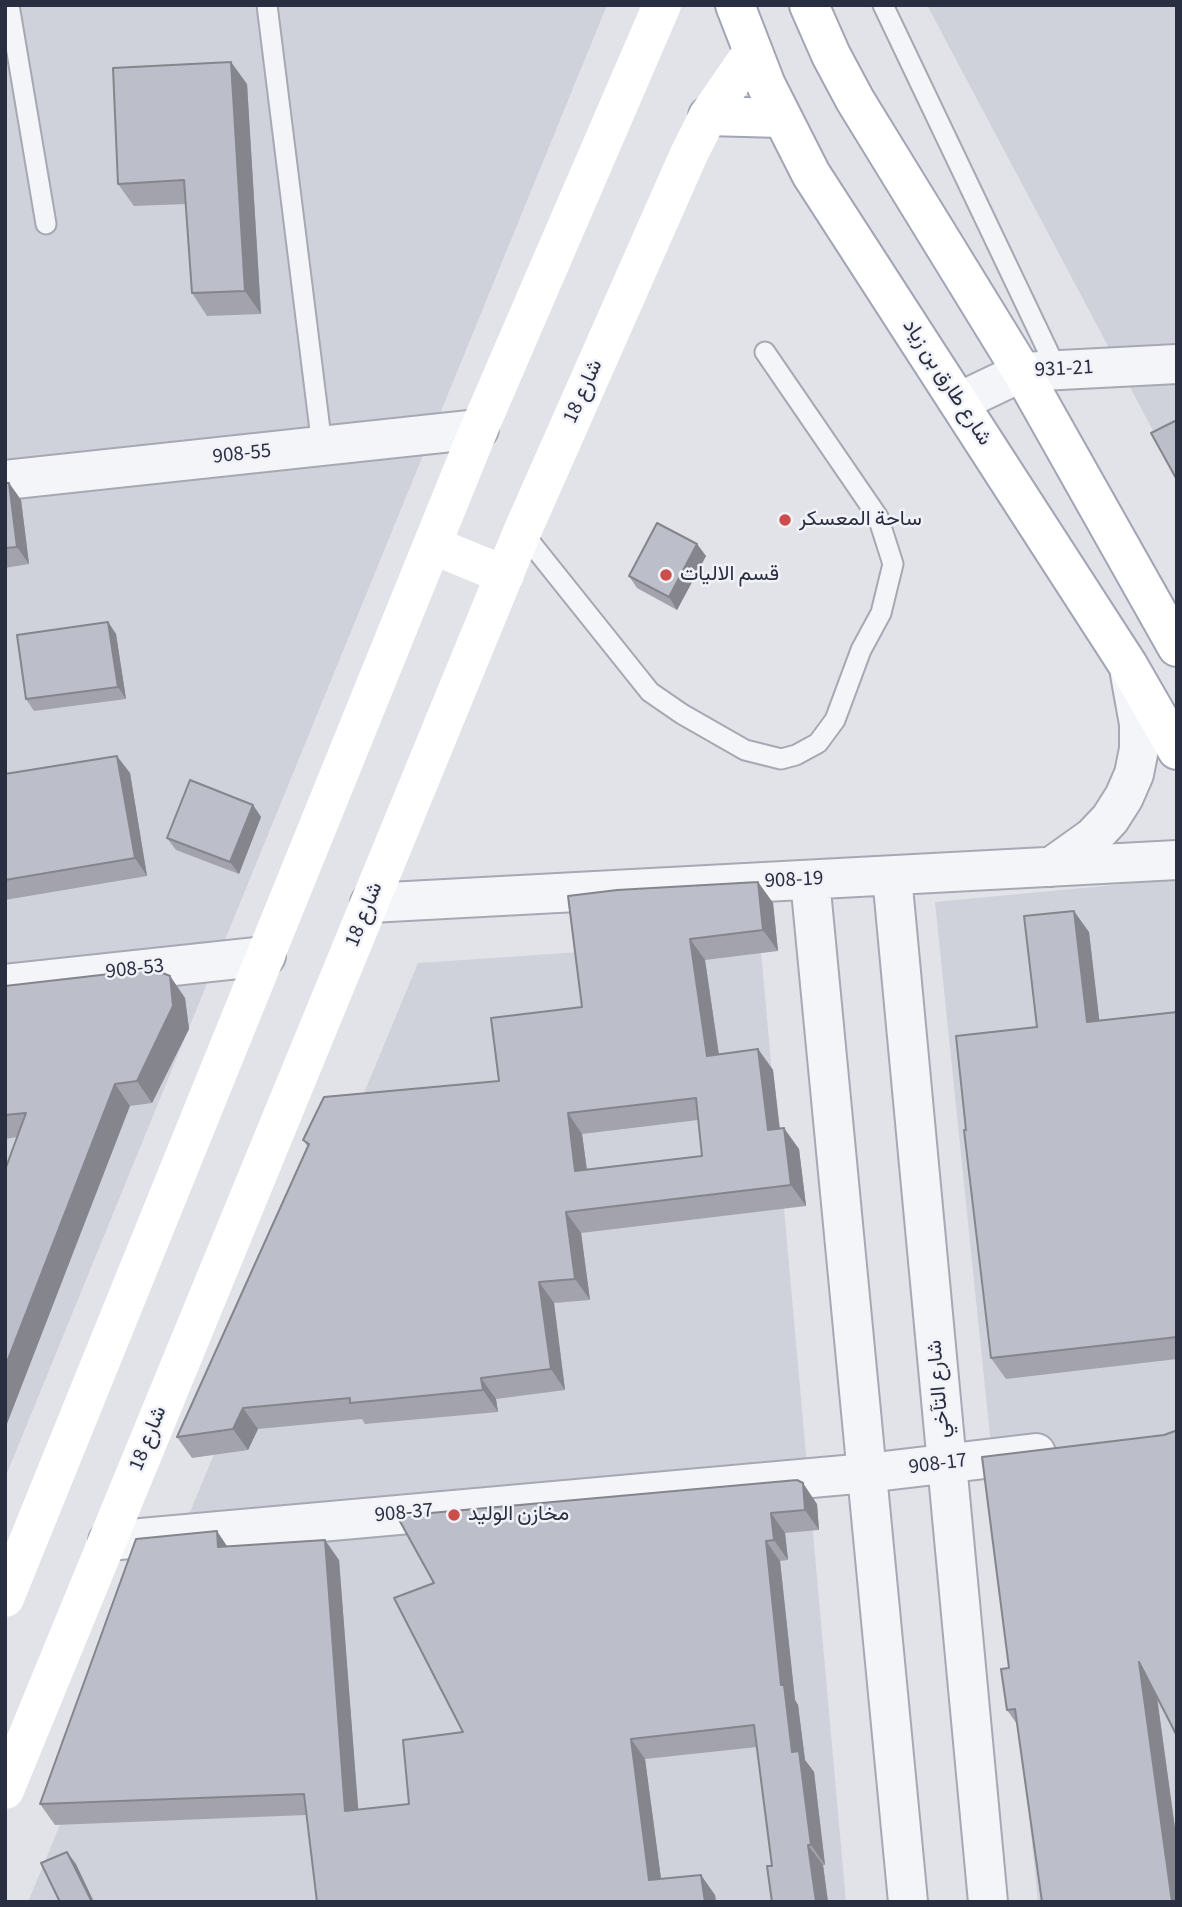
<!DOCTYPE html>
<html>
<head>
<meta charset="utf-8">
<style>
  body { margin:0 }
  #map { position:relative; width:1182px; height:1907px; overflow:hidden; background:#e1e3e9; font-family:"Source Sans 3",sans-serif }
  canvas { display:block }
  .frame { position:absolute; inset:0; border:7px solid #2a2e41; pointer-events:none }
</style>
</head>
<body>
<div id="map">
<canvas width="1182" height="1907"></canvas>
<div class="frame"></div>
</div>
<script>
const context = document.querySelector('canvas').getContext('2d');
context.lineJoin = 'round';
function fill(path, color) { context.fillStyle = color; context.fill(path, 'evenodd'); }
const toPath = rows => new Path2D(rows.map(r => 'M' + r).join(''));
function strokePath(path, color, width, dash) { context.strokeStyle = color; context.lineWidth = width; context.lineCap = dash ? 'butt' : 'round'; context.setLineDash(dash || []); context.stroke(path); }
function write(font, color, halo, rows, align = 'center') {
  context.font = font + ' "Source Sans 3",Vazirmatn,sans-serif'; context.lineWidth = 5; context.setLineDash([]); context.textBaseline = 'middle'; context.strokeStyle = halo; context.fillStyle = color; for (const [text, x, y, turn = 0] of rows) {
    context.save(); context.translate(x, y); context.rotate((+turn || 0) * Math.PI / 180); context.textAlign = isNaN(turn) ? turn : align; if (halo) context.strokeText(text, 0, 0); context.fillText(text, 0, 0); context.restore();
  }
}
const built = toPath([
  [5,5,607,5,5,1478],
  [927,5,1177,5,1177,476],
  [1177,879,1177,1902,1038,1902,935,902],
  [760,940,846,1902,28,1902,418,963]
]);
const lane = toPath([
  [9,5,46,224],
  [267,5,322,446],
  [883,5,1057,370],
  [522,532,650,692,682,714,745,750,781,759,796,755,818,743,835,720,861,650,881,613,893,564,878,517,765,352]
]);
const street = toPath([
  [959,402,1022,372,1177,364],
  [5,480,479,429],
  [1051,867,1093,837,1110,819,1124,797,1134,774,1139,749,1139,724,1130,674],
  [892,876,988,1902],
  [810,880,908,1902],
  [370,903,1177,860],
  [5,984,266,956],
  [108,1541,867,1473,1036,1453]
]);
const secondary = toPath([
  [432,545,505,575],
  [5,1598,479,429,662,5],
  [5,1790,522,532,689,154,708,116,752,52]
]);
const primary = toPath([
  [735,5,766,85,811,174,1128,665,1177,750],
  [809,5,831,55,855,100,1022,372,1177,647],
  [708,116,781,118]
]);
const wall = toPath([
  [247,84,261,314,207,316,192,293,186,204,134,206,118,184],
  [5,483,9,483,21,500,29,564,5,568],
  [697,544,706,556,677,610,637,588,629,576],
  [108,622,116,634,126,699,34,711,26,699],
  [130,773,147,876,5,900,5,774],
  [253,805,261,817,239,874,176,850,167,838],
  [758,882,773,903,778,951,705,960,719,1054,758,1049,773,1070,780,1129,799,1149,806,1206,581,1233,590,1300,554,1303,565,1390,496,1399,498,1412,365,1424,362,1419,258,1429,248,1450,192,1458,177,1437,308,1147,303,1140,499,1081,582,1007],
  [698,1120,702,1156,587,1170,582,1134],
  [1089,932,1099,1020,1177,1012,1177,1359,1006,1379,991,1358,966,1130,1037,1027],
  [170,976,185,998,189,1029,152,1103,130,1106,17,1137,5,1139,5,986],
  [817,1504,819,1530,785,1533,788,1560,780,1561,795,1700,798,1705,805,1760,814,1772,825,1865,823,1865,828,1902,772,1902,772,1866,757,1747,645,1759,661,1879,715,1895,716,1902,317,1902,306,1815,55,1825,40,1804,228,1547,339,1560,358,1810,409,1804,463,1732,434,1583],
  [1009,1668,1157,1696,1177,1843,1177,1902,1017,1724,1007,1710]
]);
const shadedWall = toPath([
  [231,62,247,84,261,314,245,291],
  [9,483,21,500,29,564,17,547],
  [697,544,706,556,677,610,669,597],
  [108,622,116,634,126,699,118,687],
  [117,756,130,773,147,876,135,858],
  [253,805,261,817,239,874,230,862],
  [758,882,773,903,778,951,763,930],
  [1074,911,1089,932,1102,1043,1087,1022],
  [690,939,705,960,722,1077,707,1056],
  [170,976,185,998,189,1029,152,1103,137,1081],
  [758,1049,773,1070,782,1151,768,1130],
  [115,1084,130,1106,5,1429,5,1367],
  [568,1113,582,1134,590,1193,575,1171],
  [784,1128,799,1149,806,1206,791,1185],
  [566,1212,581,1233,590,1300,575,1279],
  [539,1282,554,1303,565,1390,551,1369],
  [481,1378,496,1399,498,1412,483,1390],
  [243,1408,258,1429,248,1450,233,1429],
  [803,1483,817,1504,819,1530,805,1510],
  [771,1513,785,1533,788,1560,774,1540],
  [217,1531,231,1552,218,1547],
  [325,1540,339,1560,360,1832,345,1811],
  [766,1541,780,1561,795,1700,798,1705,805,1760,814,1772,825,1865,811,1845,792,1752,781,1685],
  [1139,1662,1155,1684,1177,1843,1177,1902,1172,1902],
  [631,1739,645,1759,664,1901,649,1880],
  [808,1845,823,1865,828,1902,816,1902],
  [67,1852,76,1864,94,1902,92,1902],
  [701,1875,715,1895,716,1902,705,1902]
]);
const building = toPath([
  [231,62,245,291,192,293,184,180,118,184,113,68,231,62],
  [1177,420,1177,480,1151,433,1177,420],
  [5,483,9,483,17,547,5,548,5,483],
  [657,523,697,544,669,597,629,576,657,523],
  [108,622,118,687,26,699,17,635,108,622],
  [117,756,135,858,5,880,5,774,117,756],
  [190,780,253,805,230,862,167,838,190,780],
  [758,882,763,930,690,939,707,1056,758,1049,768,1130,784,1128,791,1185,566,1212,575,1279,539,1282,551,1369,481,1378,483,1390,350,1403,350,1398,243,1408,233,1429,177,1437,309,1144,303,1140,324,1097,499,1081,491,1018,582,1007,568,896,617,890,758,882],
  [696,1098,702,1156,575,1171,568,1113,696,1098],
  [1074,911,1087,1022,1177,1012,1177,1337,991,1358,964,1130,966,1130,956,1036,1037,1027,1024,916,1074,911],
  [153,969,170,976,173,1006,137,1081,115,1084,5,1367,5,1170,26,1113,5,1115,5,986,153,969],
  [1177,1428,1177,1736,1139,1662,1172,1902,1042,1902,1015,1709,1007,1710,1001,1669,1009,1668,982,1457,1164,1435,1175,1431,1177,1428],
  [797,1480,803,1483,805,1510,771,1513,774,1540,766,1541,781,1685,784,1685,792,1752,799,1751,811,1845,808,1845,816,1902,772,1902,767,1866,772,1866,754,1725,631,1739,649,1880,701,1875,705,1902,317,1902,304,1794,40,1804,136,1539,217,1531,218,1547,325,1540,345,1811,409,1804,403,1740,463,1732,394,1598,434,1583,397,1516,797,1480],
  [67,1852,92,1902,60,1902,41,1863,67,1852]
]);
const markers = [
  [785,520,7,"#cb4e4a"],
  [666,575,7,"#cb4e4a"],
  [454,1515,7,"#cb4e4a"]
];
const streetNames = [
  ["931-21",1064,370,-3],
  ["شارع طارق بن زياد",946,383,57],
  ["شارع 18",584,392,-66],
  ["908-55",242,455,-6],
  ["908-19",794,881,-3],
  ["شارع 18",365,915,-68],
  ["908-53",135,970,-6],
  ["شارع التآخي",940,1389,-95],
  ["شارع 18",149,1439,-68],
  ["908-17",938,1465,-7],
  ["908-37",404,1514,-5]
];
const poiNames = [
  ["ساحة المعسكر",799,520],
  ["قسم الاليات",680,575],
  ["مخازن الوليد",468,1515]
];
fill(built, '#cfd2db');
strokePath(lane, '#a6a9b3', 23);
strokePath(street, '#a6a9b3', 42);
strokePath(primary, '#a1a5b5', 42);
strokePath(lane, '#f4f5f8', 19);
strokePath(street, '#f4f5f8', 38);
strokePath(secondary, '#fff', 38);
strokePath(primary, '#fff', 38);
fill(wall, '#a2a3ad');
fill(shadedWall, '#84858d');
fill(building, '#bcbec9');
strokePath(building, '#84858d', 2);
for (const [x, y, r, color] of markers) { const dot = new Path2D(); dot.arc(x, y, r, 0, 2 * Math.PI); context.fillStyle = color; context.fill(dot); strokePath(dot, '#f1f2f7', 2.5); }
write('21px', '#2a2e41', '#f1f2f7', streetNames);
write('21px', '#2a2e41', '#f1f2f7', poiNames, 'left');
</script>
</body>
</html>
